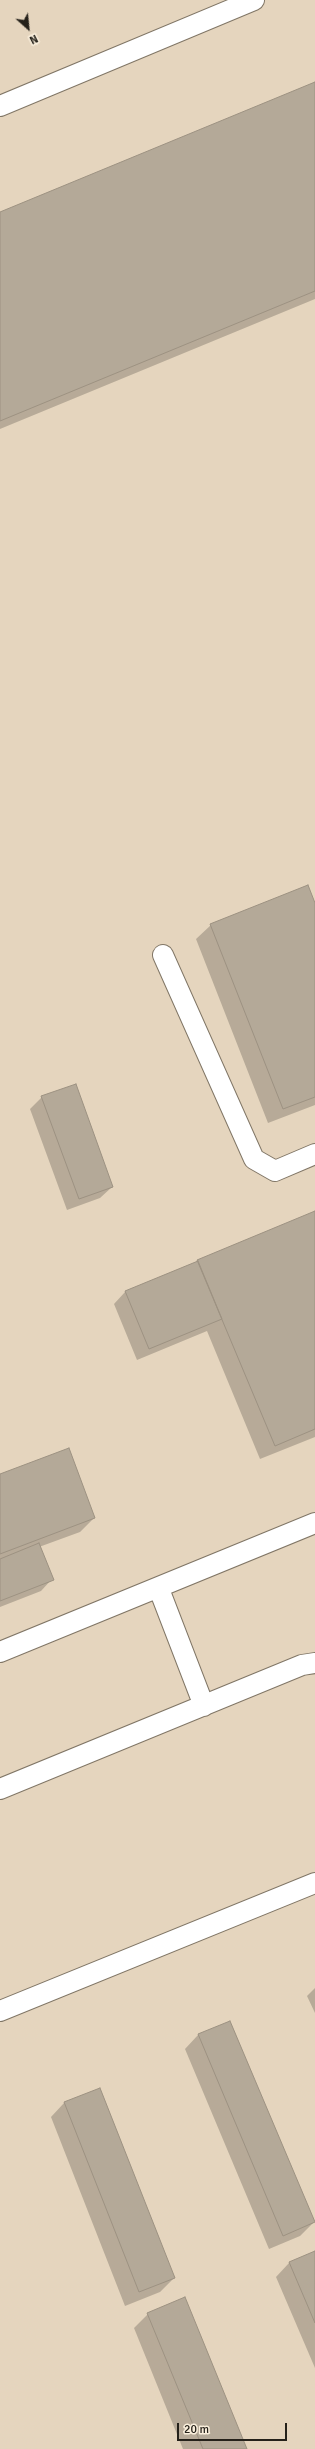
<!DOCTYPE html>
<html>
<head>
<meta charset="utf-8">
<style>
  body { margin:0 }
  #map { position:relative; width:315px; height:2449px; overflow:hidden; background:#ede1cf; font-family:Signika,sans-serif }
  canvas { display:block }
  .north { position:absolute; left:8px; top:8px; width:40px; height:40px; -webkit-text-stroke:3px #faefdc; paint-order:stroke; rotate:153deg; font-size:11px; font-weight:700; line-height:16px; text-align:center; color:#25211a }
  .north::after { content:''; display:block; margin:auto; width:14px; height:18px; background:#25211a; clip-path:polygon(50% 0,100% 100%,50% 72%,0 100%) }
  .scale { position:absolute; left:177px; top:2423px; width:110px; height:18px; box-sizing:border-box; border:2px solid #25211a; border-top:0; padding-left:5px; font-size:12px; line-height:14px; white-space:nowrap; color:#25211a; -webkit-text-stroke:3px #faefdc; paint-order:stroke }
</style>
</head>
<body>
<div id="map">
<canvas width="315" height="2449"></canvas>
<div class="north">N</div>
<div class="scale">20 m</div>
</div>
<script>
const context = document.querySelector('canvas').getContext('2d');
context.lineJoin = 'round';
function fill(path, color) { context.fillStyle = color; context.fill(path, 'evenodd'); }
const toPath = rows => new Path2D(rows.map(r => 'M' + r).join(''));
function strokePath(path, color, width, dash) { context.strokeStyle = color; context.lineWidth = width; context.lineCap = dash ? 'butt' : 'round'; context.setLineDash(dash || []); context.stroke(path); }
const built = toPath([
  [0,0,315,0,315,2449,0,2449]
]);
const shadow = toPath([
  [315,83,315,299,0,429,0,213],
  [315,905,315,1105,268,1123,196,939,211,925],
  [42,1097,112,1187,100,1198,67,1210,30,1109],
  [315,1213,315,1437,260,1459,207,1331,137,1360,114,1304,125,1292],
  [0,1475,94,1518,80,1532,39,1547,52,1579,41,1591,0,1607],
  [315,1988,315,2013,307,1996],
  [230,2022,314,2222,300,2236,269,2249,185,2049,198,2035],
  [99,2089,174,2278,160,2292,125,2306,51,2117,64,2103],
  [315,2252,315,2368,276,2277,289,2263],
  [148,2314,246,2449,183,2449,134,2328]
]);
const building = toPath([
  [315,82,315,291,0,421,0,212,315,82],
  [308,885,315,903,315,1097,283,1109,210,924,308,885],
  [76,1084,113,1187,79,1199,41,1096,76,1084],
  [315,1211,315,1429,275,1446,197,1260,315,1211],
  [198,1261,222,1319,149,1349,125,1291,198,1261],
  [69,1448,95,1518,0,1554,0,1474,69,1448],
  [39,1543,54,1580,0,1601,0,1559,39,1543],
  [230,2021,315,2222,283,2236,198,2034,230,2021],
  [100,2088,175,2278,139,2292,64,2102,100,2088],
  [315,2251,315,2323,289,2262,315,2251],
  [185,2297,247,2449,203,2449,147,2313,185,2297]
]);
const lane = toPath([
  [0,106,254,0],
  [163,955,254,1159,275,1171,315,1154],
  [159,1589,204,1706],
  [0,1652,315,1523],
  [0,1789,302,1665,315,1663],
  [0,2011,315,1883]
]);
fill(built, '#e5d5be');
fill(shadow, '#0003');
fill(building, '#b4a998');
strokePath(building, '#9d9282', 1);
strokePath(lane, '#807666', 22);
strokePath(lane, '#fff', 20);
</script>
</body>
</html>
